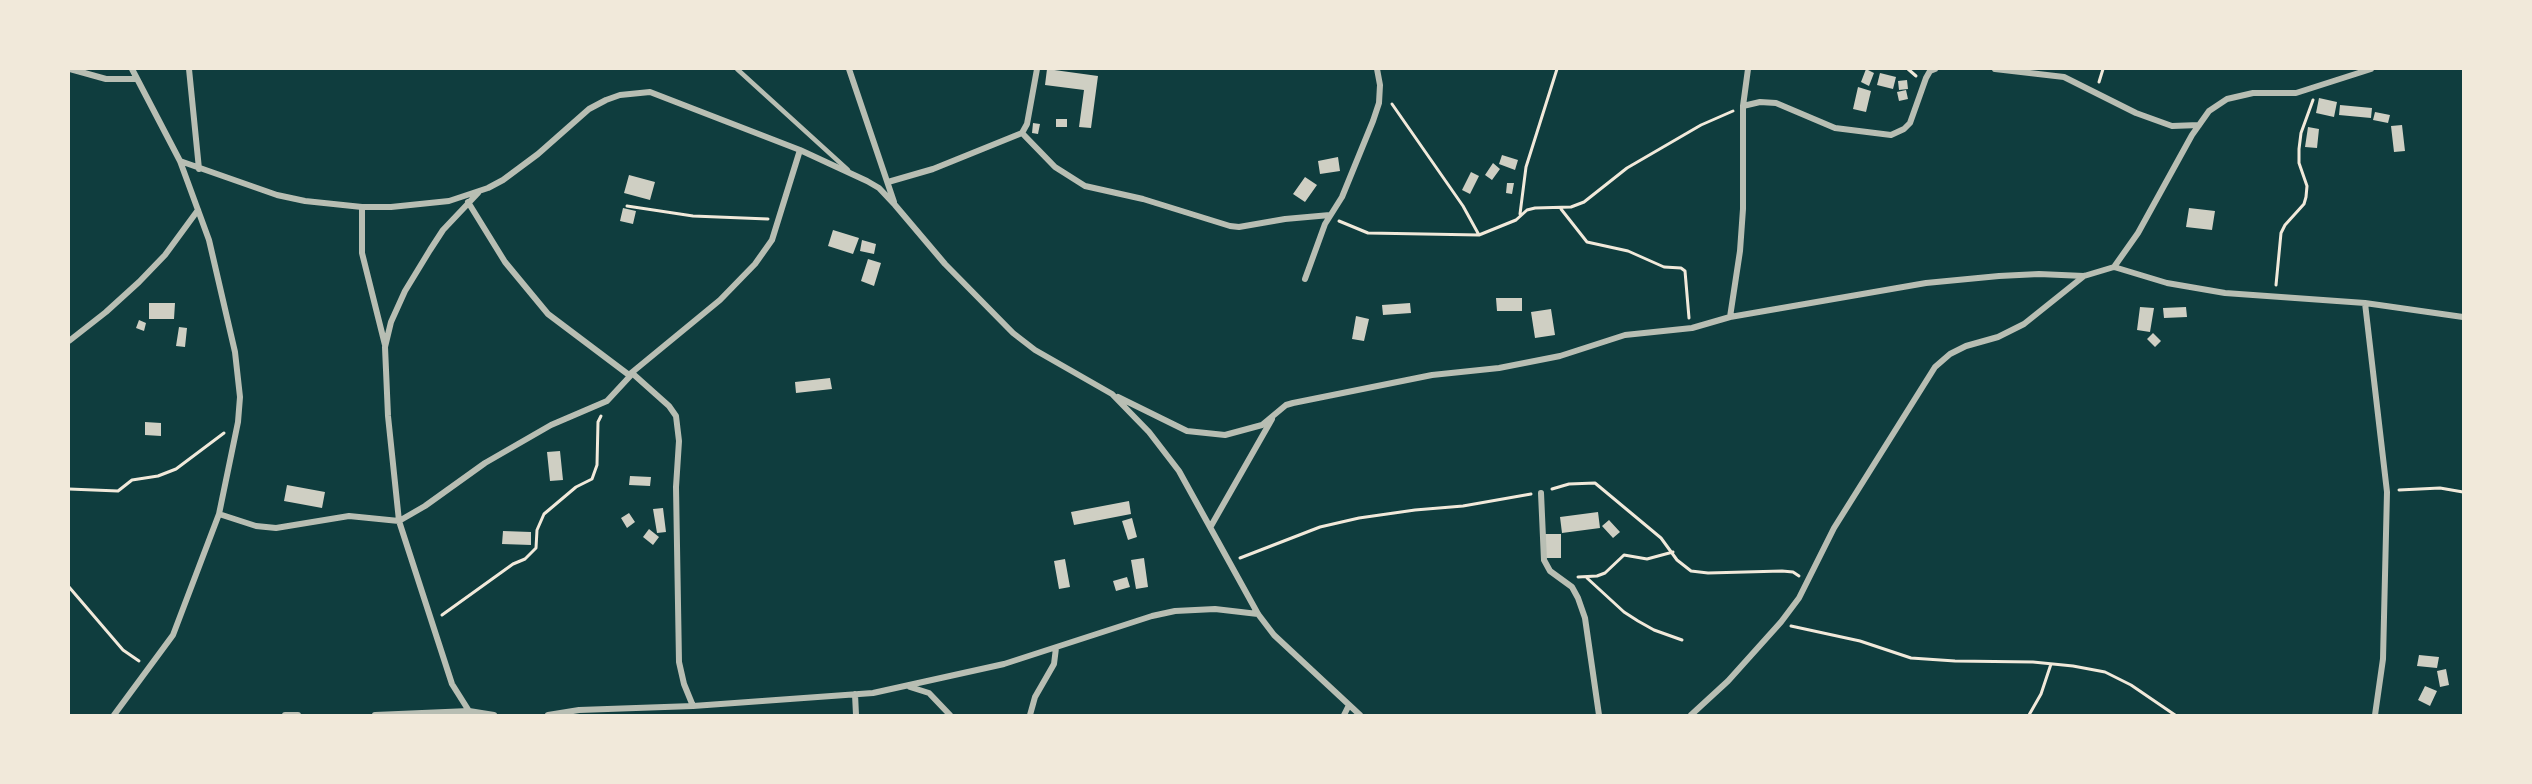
<!DOCTYPE html>
<html>
<head>
<meta charset="utf-8">
<style>
  body { margin:0 }
  #map { position:relative; width:2532px; height:784px; overflow:hidden; background:#0f3d3e; font-family:"Noto Serif",serif }
  canvas { display:block }
  .frame { position:absolute; inset:0; border:70px solid #f1e9da; pointer-events:none }
</style>
</head>
<body>
<div id="map">
<canvas width="2532" height="784"></canvas>
<div class="frame"></div>
</div>
<script>
const context = document.querySelector('canvas').getContext('2d');
context.lineJoin = 'round';
function fill(path, color) { context.fillStyle = color; context.fill(path, 'evenodd'); }
const toPath = rows => new Path2D(rows.map(r => 'M' + r).join(''));
function strokePath(path, color, width, dash) { context.strokeStyle = color; context.lineWidth = width; context.lineCap = dash ? 'butt' : 'round'; context.setLineDash(dash || []); context.stroke(path); }
const building = toPath([
  [1047,69,1098,76,1091,128,1079,127,1084,90,1045,85],
  [1866,69,1874,73,1869,86,1861,82],
  [1880,73,1896,77,1893,89,1877,85],
  [1907,80,1908,89,1899,90,1898,81],
  [1858,87,1871,91,1866,112,1853,109],
  [1906,90,1908,99,1899,101,1897,92],
  [2319,98,2337,102,2334,117,2316,113],
  [2340,105,2372,108,2371,118,2339,115],
  [2375,112,2390,115,2388,123,2373,120],
  [1056,119,1067,119,1067,127,1056,127],
  [1033,123,1040,124,1038,134,1032,133],
  [2402,125,2405,151,2394,152,2391,126],
  [2308,127,2319,129,2317,148,2305,147],
  [1502,155,1518,160,1515,170,1499,164],
  [1338,157,1340,171,1320,174,1318,161],
  [1493,163,1500,169,1492,180,1485,175],
  [1471,172,1479,176,1470,194,1462,190],
  [629,175,655,182,650,200,624,193],
  [1305,177,1317,185,1305,202,1293,194],
  [1507,183,1514,183,1512,194,1506,193],
  [623,208,636,211,633,224,620,221],
  [2189,208,2215,211,2212,230,2186,227],
  [833,230,859,238,853,254,828,246],
  [862,240,876,244,874,254,860,251],
  [868,259,881,263,874,286,861,281],
  [1496,298,1522,298,1522,311,1497,311],
  [149,303,175,303,174,319,149,319],
  [1410,303,1411,313,1383,315,1382,305],
  [2140,307,2154,308,2150,332,2137,330],
  [2186,307,2187,317,2164,318,2163,308],
  [1551,309,1555,335,1535,338,1531,312],
  [1356,316,1369,319,1364,341,1352,339],
  [139,320,146,323,144,331,136,328],
  [179,327,187,328,185,347,176,346],
  [2153,333,2161,341,2155,347,2147,339],
  [830,378,832,389,796,393,795,382],
  [145,422,161,423,161,436,145,435],
  [560,451,563,480,550,481,547,452],
  [630,476,651,477,650,486,629,485],
  [287,485,325,492,322,508,284,501],
  [1129,501,1131,514,1074,525,1071,512],
  [663,508,666,532,657,533,653,509],
  [1598,512,1600,528,1562,533,1560,517],
  [629,513,635,522,627,528,621,518],
  [1132,518,1137,537,1128,540,1122,521],
  [1609,520,1620,532,1613,538,1602,526],
  [649,529,659,537,653,545,643,537],
  [503,531,531,532,531,545,502,544],
  [1544,534,1561,534,1561,558,1544,558],
  [1144,558,1148,587,1136,589,1131,560],
  [1065,559,1070,587,1059,589,1054,561],
  [1127,577,1130,587,1116,591,1113,581],
  [2419,655,2439,657,2437,668,2417,666],
  [2446,669,2449,685,2440,687,2437,671],
  [2425,686,2437,691,2430,706,2418,700]
]);
const path = toPath([
  [1908,69,1916,76],
  [2099,82,2103,69],
  [1392,104,1463,206,1479,235],
  [627,206,693,216,768,219],
  [1561,209,1587,242,1628,251,1664,267,1681,268,1685,271,1689,318],
  [1520,214,1526,167,1557,69],
  [1339,221,1368,233,1479,235,1516,220,1527,210,1535,208,1571,207,1584,202,1627,168,1701,125,1733,111],
  [2276,285,2281,233,2285,225,2304,204,2306,197,2307,186,2299,163,2299,149,2301,133,2313,100],
  [69,489,118,491,132,480,158,476,176,469,224,433],
  [1552,489,1569,484,1595,483,1661,538,1677,560,1691,571,1708,573,1782,571,1793,572,1799,576],
  [2399,490,2440,488,2463,492],
  [1240,558,1320,527,1359,518,1415,510,1463,506,1531,494],
  [1578,577,1597,576,1605,573,1624,555,1647,559,1673,552],
  [1587,578,1624,612,1638,621,1654,630,1682,640],
  [69,587,123,650,139,661],
  [442,615,513,564,525,559,536,548,537,530,544,514,576,487,592,479,597,465,598,422,601,416],
  [1791,626,1860,641,1911,658,1955,661,2033,662,2073,666,2105,672,2131,685,2175,715],
  [2029,715,2041,694,2051,664]
]);
const service = toPath([
  [737,69,848,170]
]);
const minor = toPath([
  [70,69,106,79,136,79],
  [189,69,199,169],
  [849,69,894,202],
  [1995,69,2064,77,2136,113,2172,126,2199,125],
  [1743,106,1760,102,1776,103,1835,128,1891,135,1904,129,1910,123,1926,78,1930,71,1935,69],
  [1022,133,1055,167,1085,186,1143,199,1230,226,1239,227,1285,219,1330,215],
  [180,161,277,195,305,201,362,207,391,207,449,201,488,188,503,180,538,154,589,109,606,100,620,95,650,92,800,150,867,181,879,188,895,205,945,264,1013,333,1035,350,1112,394,1149,432,1179,471,1258,614,1274,635,1360,715],
  [888,182,933,169,1022,133,1027,124,1037,69],
  [468,202,505,262,548,314,629,375,632,373,669,406,676,416,679,441,676,487,679,662,684,684,693,706],
  [362,207,362,253,385,345],
  [2114,267,2138,233,2192,135,2209,111,2227,99,2253,93,2296,93,2371,69],
  [1305,279,1325,224,1342,197,1373,121,1379,103,1380,85,1377,69],
  [2365,303,2387,492,2383,659,2375,715],
  [1730,317,1740,251,1743,209,1743,106,1748,69],
  [69,341,106,312,139,282,165,255,198,210],
  [630,374,720,300,755,264,772,240,800,150],
  [1118,397,1187,431,1225,435,1262,425,1286,405,1293,403,1432,375,1499,368,1560,356,1625,335,1692,328,1730,317,1926,283,1999,276,2039,274,2084,276,2114,267,2167,283,2225,293,2365,303,2463,317],
  [1541,493,1544,560,1550,571,1572,587,1578,598,1585,618,1599,715],
  [219,514,256,526,276,528,349,516,399,521,425,506,485,463,551,425,607,401,632,374],
  [1211,526,1272,419],
  [910,687,929,693,950,715],
  [855,694,856,715],
  [469,711,452,684,399,521,388,416,385,347,391,322,405,291,430,250,443,230,478,193],
  [114,715,173,635,219,514,238,422,240,397,235,352,209,240,180,161,132,69],
  [285,715,298,715],
  [375,715,469,711,494,715],
  [548,715,579,710,693,706,873,693,1004,664,1152,616,1175,611,1215,609,1258,614],
  [1030,715,1035,697,1054,664,1056,648],
  [1344,715,1349,705],
  [1691,715,1728,681,1781,622,1799,598,1834,528,1935,367,1950,354,1966,346,1998,337,2024,324,2084,276]
]);
fill(building, '#cfcfc3');
strokePath(path, '#f1e9da', 3);
strokePath(service, '#b8beb3', 4.5);
strokePath(minor, '#b8beb3', 6);
</script>
</body>
</html>
